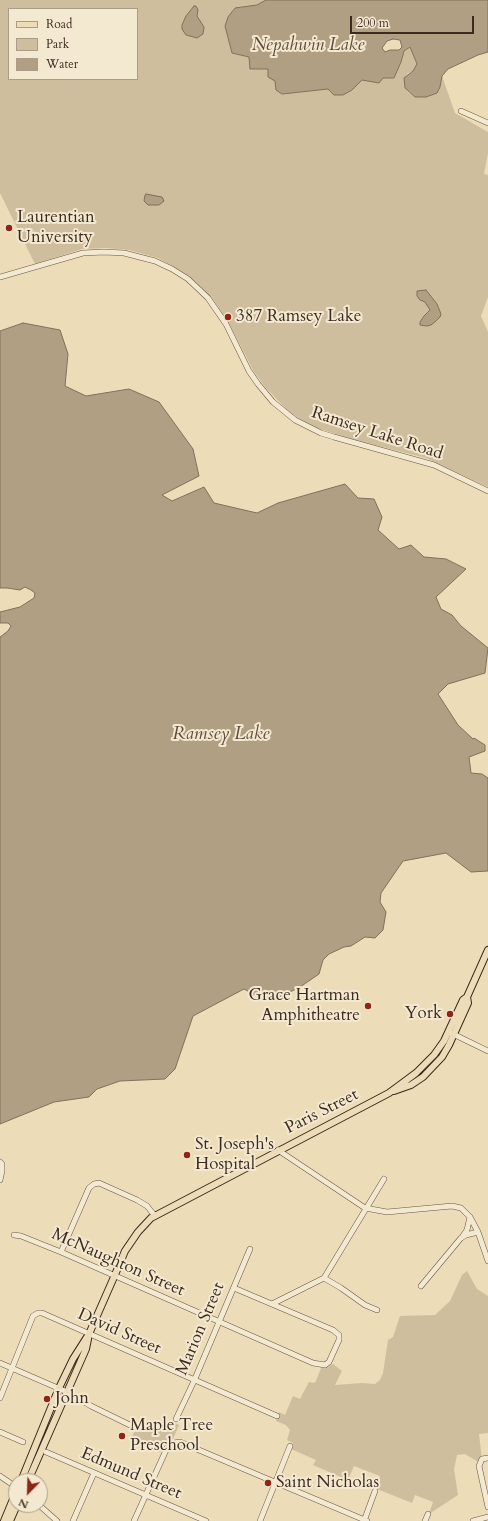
<!DOCTYPE html>
<html>
<head>
<meta charset="utf-8">
<style>
  body { margin:0 }
  #map { position:relative; width:488px; height:1521px; overflow:hidden; background:#ecdcb7; font-family:Cardo,serif }
  canvas { display:block }
  .legend { position:absolute; left:8px; top:8px; width:130px; height:72px; box-sizing:border-box; background:#f3e8d0; border:1px solid #aa9c89; margin:0; padding:5px 7px; list-style:none; font-size:12px; color:#3d291e }
  .legend li { display:flex; align-items:center; gap:8px; height:20px }
  .legend b { width:20px; border:1px solid #aa9c89 }
  .north { position:absolute; left:8px; top:1473px; width:40px; height:40px; box-sizing:border-box; background:#f3e8d0; border:1px solid #aa9c89; border-radius:50%; rotate:203deg; font-size:11px; font-weight:700; line-height:16px; text-align:center; color:#3d291e }
  .north::after { content:''; display:block; margin:auto; width:14px; height:18px; background:#8f2418; clip-path:polygon(50% 0,100% 100%,50% 72%,0 100%) }
  .scale { position:absolute; left:350px; top:16px; width:124px; height:18px; box-sizing:border-box; border:2px solid #3d291e; border-top:0; padding-left:5px; font-size:12px; line-height:14px; white-space:nowrap; color:#3d291e; -webkit-text-stroke:3px #f3e8d0; paint-order:stroke }
</style>
</head>
<body>
<div id="map">
<canvas width="488" height="1521"></canvas>
<ul class="legend">
<li><b style="height:5px;background:#ecdcb7"></b>Road</li>
<li><b style="height:11px;background:#cebe9d"></b>Park</li>
<li><b style="height:11px;background:#b09f83"></b>Water</li>
</ul>
<div class="north">N</div>
<div class="scale">200 m</div>
</div>
<script>
const context = document.querySelector('canvas').getContext('2d');
context.lineJoin = 'round';
function fill(path, color) { context.fillStyle = color; context.fill(path, 'evenodd'); }
const toPath = rows => new Path2D(rows.map(r => 'M' + r).join(''));
function strokePath(path, color, width, dash) { context.strokeStyle = color; context.lineWidth = width; context.lineCap = dash ? 'butt' : 'round'; context.setLineDash(dash || []); context.stroke(path); }
function write(font, color, halo, rows, align = 'center') {
  context.font = font + ' Cardo,serif'; context.lineWidth = 4; context.setLineDash([]); context.textBaseline = 'middle'; context.strokeStyle = halo; context.fillStyle = color; for (const [text, x, y, turn = 0] of rows) {
    context.save(); context.translate(x, y); context.rotate((+turn || 0) * Math.PI / 180); context.textAlign = isNaN(turn) ? turn : align; if (halo) context.strokeText(text, 0, 0); context.fillText(text, 0, 0); context.restore();
  }
}
const green = toPath([
  [0,0,266,0,265,1,257,5,234,8,225,26,232,53,249,57,263,69,269,69,282,94,328,89,334,95,352,90,362,80,383,78,394,78,401,62,404,51,410,47,417,65,413,71,407,74,405,88,408,92,415,97,440,87,442,76,455,113,488,132,488,153,484,174,488,175,488,297,481,316,488,332,488,487,426,458,355,440,314,427,290,413,266,388,254,372,230,325,213,299,194,282,171,265,158,258,129,250,106,248,82,249,35,264,0,193],
  [9,9,137,9,137,79,9,79],
  [467,1271,477,1289,488,1296,488,1433,479,1434,482,1460,480,1463,465,1454,457,1455,454,1469,458,1495,429,1514,433,1502,415,1495,412,1503,377,1489,380,1476,354,1466,348,1480,313,1465,316,1460,291,1449,293,1443,287,1440,290,1430,286,1425,276,1421,279,1412,285,1415,293,1396,300,1399,309,1382,314,1383,316,1381,321,1368,326,1368,333,1364,342,1371,335,1385,362,1383,375,1384,380,1380,383,1373,388,1340,393,1337,400,1316,435,1315,450,1301,462,1275],
  [170,1421,179,1425,173,1439,165,1443,160,1452,131,1439,136,1428,141,1425,166,1429]
]);
const water = toPath([
  [266,0,488,0,488,52,478,55,448,69,442,76,440,87,437,93,426,97,415,97,405,88,404,78,413,71,417,64,410,47,404,51,401,62,394,78,383,78,379,83,362,80,352,90,343,95,334,95,328,89,282,94,276,90,275,81,268,77,268,69,250,69,249,57,232,53,225,26,228,17,235,8,257,5,266,0],
  [393,39,400,40,402,47,399,50,390,50,385,52,382,48,387,41,393,39],
  [194,6,196,6,198,10,197,16,204,27,203,34,197,38,186,35,182,29,182,25,186,16,194,6],
  [146,194,162,197,164,201,159,205,148,205,144,201,145,195,146,194],
  [426,290,437,304,441,314,440,317,436,321,431,325,427,326,420,325,420,322,424,316,430,310,425,302,420,300,417,296,417,291,426,290],
  [23,323,60,330,68,354,65,386,86,396,129,389,159,402,193,449,199,476,162,495,172,501,204,487,214,503,257,513,278,503,345,484,358,498,374,499,382,517,378,530,399,549,411,545,424,557,446,559,466,569,436,597,441,609,452,615,461,626,488,648,485,673,448,684,438,694,458,725,473,739,474,738,485,745,485,751,469,757,471,773,482,774,488,778,488,871,471,872,446,853,403,861,381,893,380,902,386,912,383,930,375,938,365,937,351,946,344,947,329,954,323,960,319,974,300,987,280,997,257,996,244,989,193,1016,175,1069,165,1079,120,1081,97,1089,89,1097,54,1102,0,1124,0,637,8,631,11,626,8,623,0,623,0,612,20,607,34,598,35,593,31,590,25,587,20,590,7,588,0,588,0,331,23,323]
]);
const minor = toPath([
  [461,111,488,123],
  [0,277,83,253,104,252,124,253,155,261,172,269,188,279,208,298,226,324,249,371,258,384,273,402,295,420,321,433,334,437,434,465,488,491],
  [451,1033,488,1051],
  [278,1150,365,1208,387,1212,452,1206,461,1208,470,1217,478,1232,488,1261],
  [0,1162,2,1164,2,1171,0,1180],
  [14,1235,21,1236,61,1252,313,1363,325,1365,329,1362,339,1340,339,1335,333,1330,234,1288],
  [463,1236,467,1230,470,1217],
  [61,1252,89,1188,94,1184,99,1183,137,1200,147,1206,155,1216],
  [324,1278,341,1288,365,1305,377,1310],
  [421,1286,461,1238,466,1235,478,1232],
  [272,1304,324,1278,384,1179],
  [0,1363,67,1392,91,1406,136,1428],
  [0,1398,33,1316,38,1313,42,1313,277,1416],
  [176,1419,194,1381,250,1249],
  [0,1432,23,1442],
  [46,1452,206,1521],
  [488,1458,482,1459,479,1466,488,1507],
  [0,1476,16,1487],
  [39,1505,57,1521],
  [73,1521,94,1473],
  [134,1521,167,1448,174,1443,180,1442,367,1521],
  [260,1521,290,1446],
  [364,1521,375,1491],
  [425,1521,428,1514],
  [473,1521,488,1517]
]);
const major = toPath([
  [394,1091,411,1085,423,1077,442,1057,449,1045,468,1003,467,997],
  [21,1481,59,1388,73,1359,87,1337],
  [28,1481,86,1349,89,1334,114,1277,125,1251,138,1232,151,1218,389,1093,416,1073,434,1055,444,1041,463,1000,467,997,488,950],
  [4,1521,16,1492],
  [10,1521,17,1505]
]);
const markers = [
  [9,228,4,"#8f2418"],
  [228,317,4,"#8f2418"],
  [368,1006,4,"#8f2418"],
  [450,1014,4,"#8f2418"],
  [187,1155,4,"#8f2418"],
  [47,1399,4,"#8f2418"],
  [122,1436,4,"#8f2418"],
  [268,1483,4,"#8f2418"]
];
const poiNames = [
  ["Laurentian",17,218],
  ["University",17,238],
  ["387 Ramsey Lake",236,317],
  ["Grace Hartman",360,996,"right"],
  ["Amphitheatre",360,1016,"right"],
  ["York",442,1014,"right"],
  ["St. Joseph's",195,1145],
  ["Hospital",195,1165],
  ["John",55,1399],
  ["Maple Tree",130,1426],
  ["Preschool",130,1446],
  ["Saint Nicholas",276,1483]
];
const streetNames = [
  ["Ramsey Lake Road",377,434,18],
  ["Paris Street",322,1112,-27],
  ["McNaughton Street",118,1263,24],
  ["Marion Street",201,1329,-67],
  ["David Street",119,1332,24],
  ["Edmund Street",131,1474,23]
];
const waterNames = [
  ["Nepahwin Lake",308,46],
  ["Ramsey Lake",221,735]
];
fill(green, '#cebe9d');
fill(water, '#b09f83');
strokePath(water, '#82705b', 1);
strokePath(minor, '#695644', 6);
strokePath(major, '#3d291e', 8);
strokePath(minor, '#f3e8d0', 5);
strokePath(major, '#ecdcb7', 6);
for (const [x, y, r, color] of markers) { const dot = new Path2D(); dot.arc(x, y, r, 0, 2 * Math.PI); context.fillStyle = color; context.fill(dot); strokePath(dot, '#f3e8d0', 1.5); }
write('17px', '#3d291e', '#f3e8d0', poiNames, 'left');
write('17px', '#3d291e', '#f3e8d0', streetNames);
write('italic 18px', '#604c3c', '#f3e8d0', waterNames);
</script>
</body>
</html>
